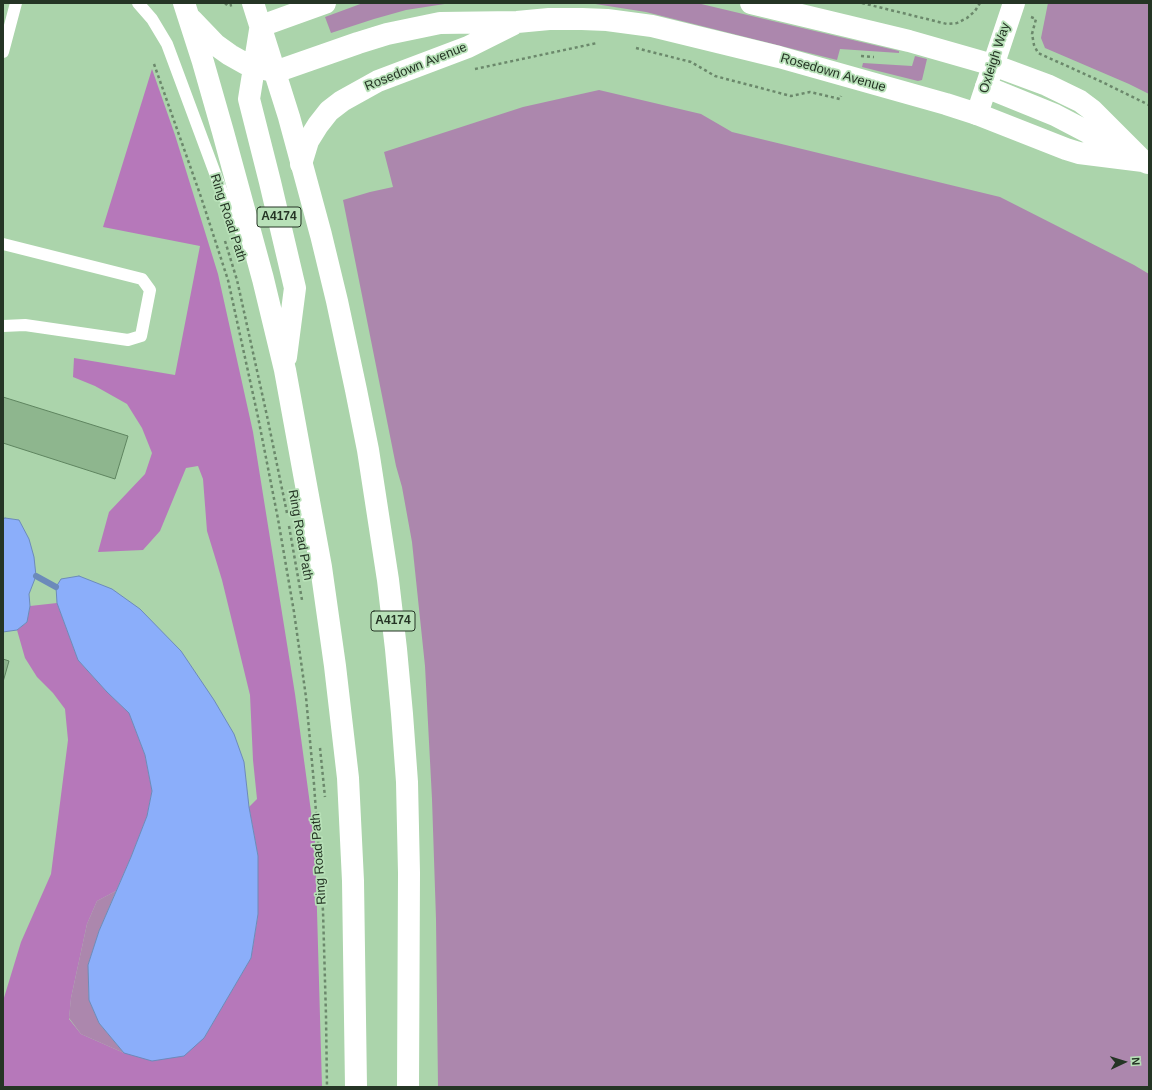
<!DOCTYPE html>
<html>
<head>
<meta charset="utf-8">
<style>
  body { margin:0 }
  #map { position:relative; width:1152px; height:1090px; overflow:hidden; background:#abd4ab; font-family:Helvetica,sans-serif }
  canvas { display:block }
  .frame { position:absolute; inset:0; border:4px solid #253525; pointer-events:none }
  .north { position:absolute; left:1104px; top:1042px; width:40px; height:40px; -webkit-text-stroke:3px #b8e1b8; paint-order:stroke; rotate:86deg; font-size:11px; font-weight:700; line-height:16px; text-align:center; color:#253525 }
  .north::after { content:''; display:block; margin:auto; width:14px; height:18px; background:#253525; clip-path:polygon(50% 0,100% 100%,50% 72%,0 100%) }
</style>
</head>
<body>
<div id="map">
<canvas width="1152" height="1090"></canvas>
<div class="frame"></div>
<div class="north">N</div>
</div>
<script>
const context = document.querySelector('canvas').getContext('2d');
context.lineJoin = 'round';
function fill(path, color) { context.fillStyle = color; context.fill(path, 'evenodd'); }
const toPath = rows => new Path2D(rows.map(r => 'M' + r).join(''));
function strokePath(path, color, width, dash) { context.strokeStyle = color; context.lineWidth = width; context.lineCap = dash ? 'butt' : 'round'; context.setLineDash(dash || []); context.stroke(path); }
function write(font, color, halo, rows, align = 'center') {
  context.font = font + ' Helvetica,sans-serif'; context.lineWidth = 3.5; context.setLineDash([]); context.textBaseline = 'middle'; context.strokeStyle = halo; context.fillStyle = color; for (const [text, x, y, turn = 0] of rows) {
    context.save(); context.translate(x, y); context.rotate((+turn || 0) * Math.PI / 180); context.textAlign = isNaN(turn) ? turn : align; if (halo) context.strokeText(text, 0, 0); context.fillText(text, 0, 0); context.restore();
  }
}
const green = toPath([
  [363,3,451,3,406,10,374,19,331,33,325,17],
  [589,3,697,3,899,51,899,53,840,49,837,60,646,12],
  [1048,3,1149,3,1149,94,1129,84,1045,48,1041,38],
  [915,56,927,59,922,80,918,81,862,67,863,63,912,66],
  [599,90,701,114,732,132,1000,197,1134,265,1149,274,1149,1087,438,1087,436,919,432,799,425,666,412,542,402,487,396,466,343,200,370,192,393,187,384,152,523,107],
  [116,891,99,931,88,965,89,1000,99,1023,124,1053,81,1034,69,1018,71,998,87,924,97,901]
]);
const forest = toPath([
  [152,69,175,135,218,274,253,432,295,694,315,841,322,1087,3,1087,3,1001,21,942,51,874,68,740,65,709,53,693,37,677,25,658,17,630,27,622,30,606,57,603,78,660,107,692,129,713,145,755,152,791,147,816,131,857,116,891,97,901,87,924,71,998,69,1019,81,1034,124,1053,204,1038,251,958,258,915,258,856,249,807,257,799,253,760,250,695,222,580,207,531,203,479,198,466,186,468,160,531,143,550,98,552,109,512,145,474,152,453,142,428,127,404,95,386,73,377,74,358,175,375,200,246,103,227]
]);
const water = toPath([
  [5,518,19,520,29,539,34,557,36,576,29,594,30,606,27,622,17,630,3,632,3,519,5,518],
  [79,576,112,589,140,609,181,651,214,700,234,734,244,762,249,807,258,856,258,914,251,958,204,1038,184,1056,152,1061,124,1053,99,1023,89,1000,88,965,99,931,131,857,147,816,152,791,145,755,129,713,107,692,78,660,57,603,56,587,61,579,79,576]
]);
const stream = toPath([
  [36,576,56,587]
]);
const building = toPath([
  [3,397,128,436,115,479,3,443,3,397],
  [3,659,9,661,3,682,3,659]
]);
const path = toPath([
  [225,3,228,6,232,5],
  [862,3,947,24,957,23,967,18,975,11,980,3],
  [1031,17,1036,19,1032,34,1034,45,1038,53,1098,80,1149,105],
  [636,48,691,62,715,76,791,96,810,92,840,99,841,96],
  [861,56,874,57],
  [154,64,201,197,228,280,258,417,278,519,294,612,306,697,314,784,323,911,326,1016,327,1087],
  [475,69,597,43],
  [225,241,237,280,267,416,287,513],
  [289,526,302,600],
  [320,748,325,797]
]);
const service = toPath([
  [138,3,152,19,167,44,222,192,242,234],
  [3,52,16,3],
  [3,244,142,279,150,290,141,336,128,340,25,325,3,326]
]);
const minor = toPath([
  [977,114,1014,3]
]);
const tertiary = toPath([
  [751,3,909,41,993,65,1047,85,1080,101,1092,110,1143,161,1148,163],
  [261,26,325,3],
  [275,72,358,43,387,34,440,23,517,22,549,19,582,19,607,20,652,26,779,57,946,104,977,114,1066,149,1079,153,1143,161],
  [986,87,1055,115,1122,150],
  [301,164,308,141,318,125,329,111,342,101,378,81,468,47,512,25]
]);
const primary = toPath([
  [184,3,203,62,223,132,263,279,285,370,321,567,335,666,348,778,353,881,356,1087],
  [253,3,289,117,321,235,337,301,356,390,368,450,388,580,396,649,402,714,407,782,409,873,408,1087],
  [192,20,216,45,230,55,246,64,268,70],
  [260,30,249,99,270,182,295,288,286,357]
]);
const shields = [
  [279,217,44],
  [393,621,44]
];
const shieldNames = [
  ["A4174",279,217],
  ["A4174",393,621]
];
const streetNames = [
  ["Oxleigh Way",995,58,-72],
  ["Rosedown Avenue",416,67,-22],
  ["Rosedown Avenue",833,73,16],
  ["Ring Road Path",228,218,72],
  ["Ring Road Path",300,535,80],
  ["Ring Road Path",319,859,-94]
];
fill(green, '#ac87ad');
fill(forest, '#b678ba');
fill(water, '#8baefa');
strokePath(water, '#6c8aba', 1);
strokePath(stream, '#6c8aba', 6);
fill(building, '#8eb68e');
strokePath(building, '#5e845f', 1);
strokePath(path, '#6b886b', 2.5, [3, 3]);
strokePath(service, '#fff', 12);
strokePath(minor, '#fff', 22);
strokePath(tertiary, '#fff', 22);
strokePath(primary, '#fff', 22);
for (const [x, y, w] of shields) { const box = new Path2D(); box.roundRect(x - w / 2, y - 10, w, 20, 3); context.fillStyle = '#b8e1b8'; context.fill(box); strokePath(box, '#253525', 1); }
write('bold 12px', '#253525', null, shieldNames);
write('13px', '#253525', '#b8e1b8', streetNames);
</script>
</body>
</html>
